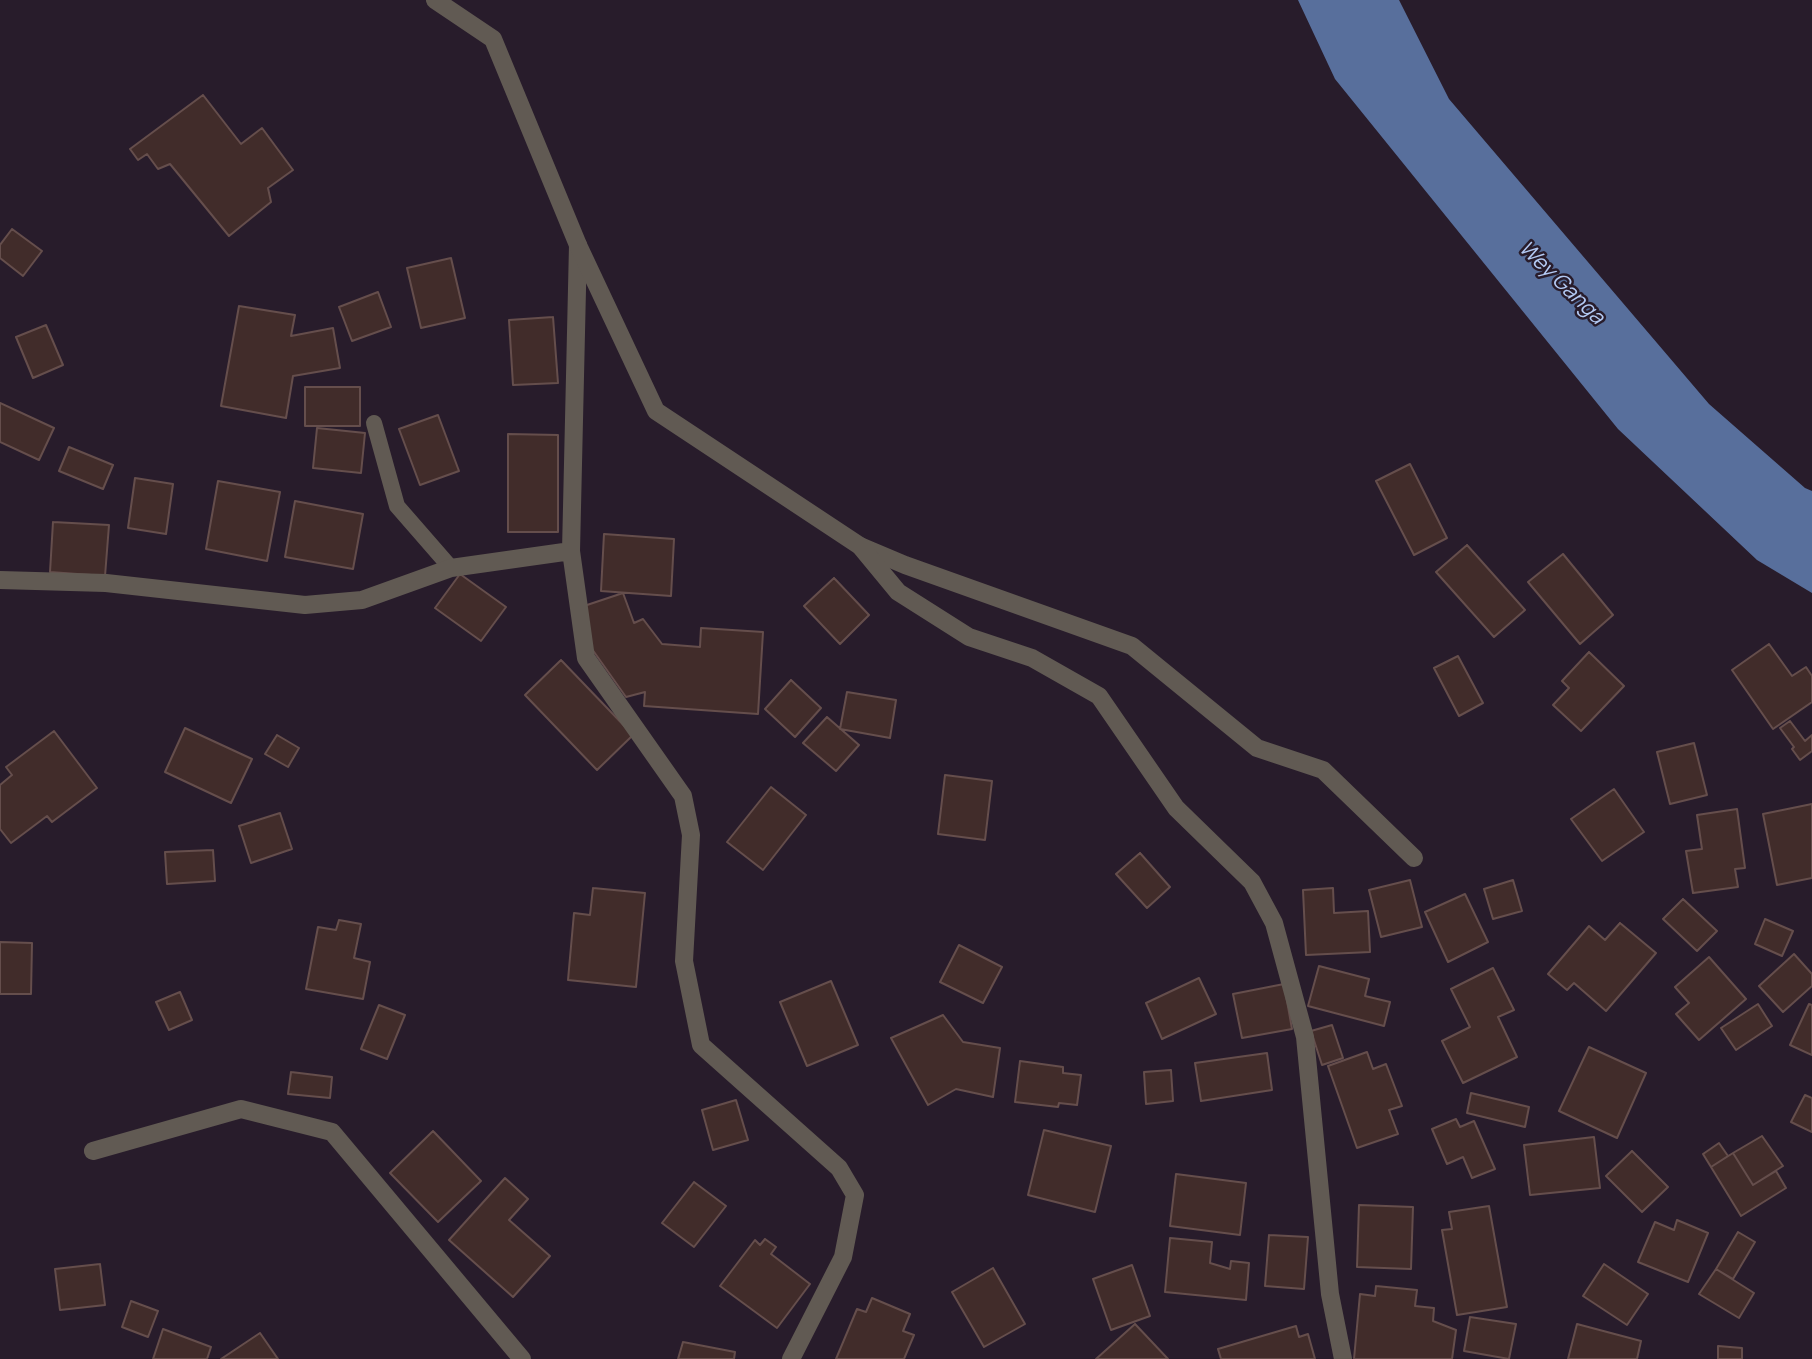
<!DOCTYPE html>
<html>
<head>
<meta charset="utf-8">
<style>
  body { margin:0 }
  canvas { display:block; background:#281c2b }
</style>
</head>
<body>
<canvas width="1812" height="1359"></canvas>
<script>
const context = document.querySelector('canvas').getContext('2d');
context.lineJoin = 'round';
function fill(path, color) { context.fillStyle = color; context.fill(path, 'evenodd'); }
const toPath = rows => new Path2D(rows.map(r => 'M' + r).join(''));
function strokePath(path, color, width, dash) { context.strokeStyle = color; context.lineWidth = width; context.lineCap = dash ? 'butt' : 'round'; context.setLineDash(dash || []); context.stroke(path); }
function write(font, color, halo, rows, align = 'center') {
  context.font = font + ' Manrope,sans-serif'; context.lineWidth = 5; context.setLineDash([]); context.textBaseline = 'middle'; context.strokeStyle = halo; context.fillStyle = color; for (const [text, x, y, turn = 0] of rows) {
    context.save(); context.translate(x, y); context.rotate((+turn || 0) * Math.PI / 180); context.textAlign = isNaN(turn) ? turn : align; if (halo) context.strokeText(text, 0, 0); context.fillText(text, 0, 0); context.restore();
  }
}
const water = toPath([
  [1298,0,1399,0,1449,99,1709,404,1805,488,1812,491,1812,593,1757,560,1618,429,1335,79]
]);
const building = toPath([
  [203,95,241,144,262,128,293,170,268,188,271,202,229,236,170,164,158,169,147,154,138,160,130,149,203,95],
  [12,229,42,251,23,276,0,258,0,245,12,229],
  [451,258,465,318,421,328,407,268,451,258],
  [378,292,391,327,352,341,339,307,378,292],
  [239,306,295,315,291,336,333,328,340,368,293,376,286,418,221,406,239,306],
  [553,317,558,383,513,385,509,320,553,317],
  [46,325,63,365,33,378,16,337,46,325],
  [305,387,360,387,360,426,305,426,305,387],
  [0,403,54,428,39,460,0,442,0,403],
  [438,415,459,471,420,485,399,429,438,415],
  [317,428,365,433,361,473,313,468,317,428],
  [508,434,558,435,558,532,508,532,508,434],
  [69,447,113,465,103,489,59,471,69,447],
  [1410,464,1447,538,1414,555,1376,481,1410,464],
  [135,478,173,484,166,534,128,528,135,478],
  [218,481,280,492,267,561,206,549,218,481],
  [295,501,363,514,353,569,285,557,295,501],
  [53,522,109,525,105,576,50,572,53,522],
  [604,534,674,539,671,596,601,591,604,534],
  [1467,545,1525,610,1494,637,1436,572,1467,545],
  [1563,554,1613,615,1580,644,1528,582,1563,554],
  [460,574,506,607,481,641,435,608,460,574],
  [834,578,869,615,840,644,804,606,834,578],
  [623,593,634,623,643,619,662,644,700,647,701,628,763,632,758,714,644,706,645,692,626,697,592,649,578,608,623,593],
  [1769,644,1792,676,1806,667,1812,676,1812,702,1773,729,1732,670,1769,644],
  [1589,652,1624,686,1581,731,1553,705,1569,688,1562,681,1589,652],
  [1458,656,1483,703,1459,716,1434,668,1458,656],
  [561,660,633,735,597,770,525,695,561,660],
  [791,680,821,708,795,737,765,709,791,680],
  [847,692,896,700,890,738,840,729,847,692],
  [827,717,859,745,836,771,803,743,827,717],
  [1790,721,1805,741,1812,735,1812,751,1800,760,1792,749,1794,747,1780,728,1790,721],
  [185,728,252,759,231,803,165,772,185,728],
  [54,731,97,788,52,822,47,816,11,843,0,829,0,785,12,775,6,767,54,731],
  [277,735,299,748,288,767,265,754,277,735],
  [1694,743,1707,795,1670,804,1657,752,1694,743],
  [945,775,992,781,985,840,938,834,945,775],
  [771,787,806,815,763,870,727,842,771,787],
  [1614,789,1644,832,1602,861,1571,819,1614,789],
  [1812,804,1812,878,1777,885,1763,814,1812,804],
  [1737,809,1745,868,1735,869,1738,887,1693,893,1686,851,1702,849,1697,815,1737,809],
  [280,813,292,849,251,863,239,826,280,813],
  [213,850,215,881,167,884,165,852,213,850],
  [1140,853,1170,887,1147,908,1116,874,1140,853],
  [1410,880,1422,927,1381,937,1369,890,1410,880],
  [1513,880,1522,911,1493,919,1484,889,1513,880],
  [593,888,645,893,636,987,568,980,574,913,590,915,593,888],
  [1333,888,1334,913,1368,911,1370,952,1306,955,1303,890,1333,888],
  [1465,894,1488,942,1448,962,1425,912,1465,894],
  [1683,899,1717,931,1697,951,1663,919,1683,899],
  [1765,919,1793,931,1782,956,1755,944,1765,919],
  [339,920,361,924,354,958,370,962,363,999,306,989,318,927,336,930,339,920],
  [1620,923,1656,953,1606,1011,1574,983,1567,990,1548,974,1589,926,1605,940,1620,923],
  [0,942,32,943,31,994,0,994,0,942],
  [959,945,1002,967,983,1003,940,982,959,945],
  [1794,954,1812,974,1812,986,1783,1012,1759,986,1794,954],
  [1709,957,1746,999,1699,1040,1676,1014,1689,1003,1675,987,1709,957],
  [1319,966,1369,979,1365,996,1390,1002,1384,1026,1308,1006,1319,966],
  [1493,968,1514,1010,1498,1017,1517,1057,1463,1083,1442,1041,1470,1027,1451,989,1493,968],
  [1199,978,1216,1014,1162,1039,1146,1003,1199,978],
  [831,981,858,1045,807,1066,780,1002,831,981],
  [1284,984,1292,1029,1242,1038,1233,994,1284,984],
  [180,992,192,1020,169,1030,156,1002,180,992],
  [1758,1004,1772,1026,1736,1050,1721,1028,1758,1004],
  [1809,1004,1812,1005,1812,1055,1790,1045,1809,1004],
  [379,1005,405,1015,387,1059,361,1049,379,1005],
  [943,1015,963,1042,1000,1048,993,1097,956,1089,928,1105,891,1038,943,1015],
  [1332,1025,1343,1058,1322,1065,1311,1031,1332,1025],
  [1589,1047,1646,1073,1617,1138,1559,1111,1589,1047],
  [1367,1052,1373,1069,1386,1064,1402,1106,1389,1110,1398,1134,1357,1148,1328,1066,1367,1052],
  [1267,1053,1272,1090,1201,1101,1195,1063,1267,1053],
  [1020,1061,1063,1067,1063,1073,1081,1075,1077,1105,1059,1103,1058,1107,1015,1102,1020,1061],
  [1171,1070,1173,1101,1146,1104,1144,1072,1171,1070],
  [291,1072,332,1077,330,1098,288,1094,291,1072],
  [1471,1093,1529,1107,1525,1127,1467,1113,1471,1093],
  [1805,1095,1812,1098,1812,1132,1791,1122,1805,1095],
  [736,1100,748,1140,713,1150,702,1110,736,1100],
  [1456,1119,1460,1127,1474,1121,1495,1169,1472,1178,1463,1157,1447,1164,1432,1129,1456,1119],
  [1044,1130,1111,1146,1095,1212,1028,1195,1044,1130],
  [433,1131,481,1181,438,1222,390,1173,433,1131],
  [1762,1136,1783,1166,1753,1185,1733,1153,1762,1136],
  [1594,1137,1600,1188,1530,1195,1524,1145,1594,1137],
  [1719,1143,1728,1156,1711,1167,1703,1154,1719,1143],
  [1632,1151,1668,1187,1642,1212,1606,1176,1632,1151],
  [1733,1153,1753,1185,1776,1171,1786,1188,1741,1216,1711,1167,1733,1153],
  [1176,1174,1246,1183,1240,1235,1170,1226,1176,1174],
  [505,1178,528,1199,509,1220,550,1256,513,1297,449,1240,505,1178],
  [694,1182,726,1206,694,1247,662,1223,694,1182],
  [1359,1205,1413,1207,1411,1269,1357,1267,1359,1205],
  [1489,1206,1507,1307,1457,1315,1442,1230,1452,1229,1449,1212,1489,1206],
  [1677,1220,1708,1233,1688,1282,1638,1262,1655,1222,1674,1230,1677,1220],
  [1738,1232,1755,1242,1733,1279,1716,1269,1738,1232],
  [1269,1235,1308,1237,1304,1289,1265,1286,1269,1235],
  [1170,1238,1212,1242,1210,1263,1230,1269,1231,1261,1249,1263,1246,1300,1165,1292,1170,1238],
  [765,1239,776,1247,771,1254,810,1284,777,1328,720,1286,755,1240,760,1245,765,1239],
  [100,1264,105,1305,60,1310,55,1269,100,1264],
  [1604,1264,1648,1294,1627,1325,1583,1296,1604,1264],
  [1132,1265,1150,1316,1111,1330,1093,1279,1132,1265],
  [993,1268,1025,1324,984,1347,952,1292,993,1268],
  [1716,1269,1754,1293,1739,1318,1699,1294,1716,1269],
  [1376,1286,1417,1290,1415,1306,1434,1308,1433,1321,1456,1330,1452,1359,1354,1359,1360,1294,1375,1296,1376,1286],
  [872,1298,910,1314,903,1331,914,1335,904,1359,836,1359,857,1309,866,1312,872,1298],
  [131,1301,158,1311,148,1337,122,1327,131,1301],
  [1470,1317,1516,1324,1509,1359,1464,1351,1470,1317],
  [1135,1324,1168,1359,1096,1359,1135,1324],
  [1577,1324,1641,1341,1637,1359,1568,1359,1577,1324],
  [1296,1326,1299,1337,1308,1334,1315,1359,1221,1359,1218,1349,1296,1326],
  [163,1329,211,1347,207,1359,153,1359,163,1329],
  [260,1333,278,1359,221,1359,260,1333],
  [683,1342,735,1352,734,1359,678,1359,683,1342],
  [1718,1346,1742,1348,1742,1359,1718,1359,1718,1346]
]);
const service = toPath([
  [374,423,397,506,451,568]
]);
const minor = toPath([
  [578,245,571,551,586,658,683,796,691,835,684,961,701,1045,839,1168,855,1195,843,1257,791,1359],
  [860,546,905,565,1132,646,1257,748,1323,770,1414,858],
  [0,580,106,583,305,605,362,600,451,568,571,551],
  [93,1151,241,1109,332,1132,522,1359]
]);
const tertiary = toPath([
  [435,0,493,39,578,245,656,411,860,546,898,592,969,637,1032,658,1099,696,1176,808,1252,882,1274,923,1305,1037,1330,1294,1343,1359]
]);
const waterNames = [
  ["Wey Ganga",1561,283,44]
];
fill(water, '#586f9c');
fill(building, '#412c2a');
strokePath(building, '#654e4c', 2);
strokePath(service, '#615a53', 16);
strokePath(minor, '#615a53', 18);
strokePath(tertiary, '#615a53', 18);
write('italic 21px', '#b3c9f3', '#281c2b', waterNames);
</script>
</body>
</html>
